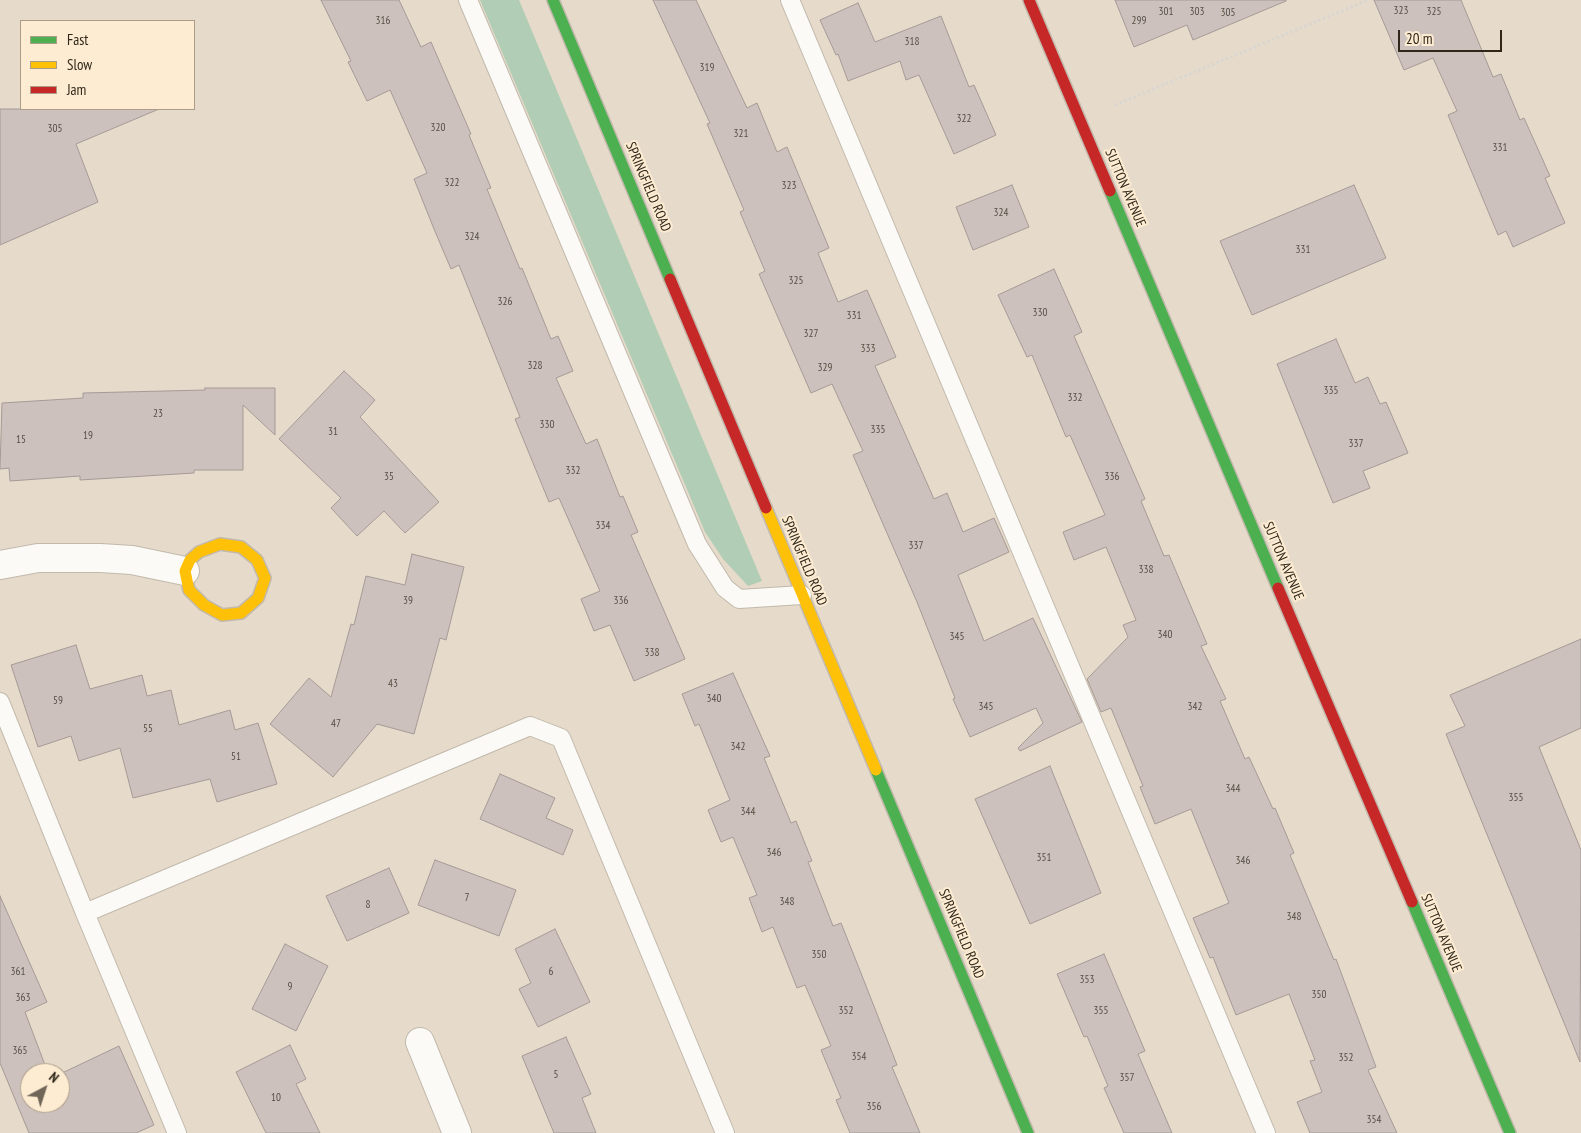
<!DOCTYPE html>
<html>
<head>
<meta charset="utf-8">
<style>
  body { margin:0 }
  #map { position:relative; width:1581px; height:1133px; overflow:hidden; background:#e6dbca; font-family:"PT Sans Narrow",sans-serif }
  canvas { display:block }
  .legend { position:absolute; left:20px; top:20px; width:175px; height:90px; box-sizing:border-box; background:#fdecd2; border:1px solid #ab9d88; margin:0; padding:6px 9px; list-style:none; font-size:15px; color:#2f271a }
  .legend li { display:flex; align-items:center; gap:10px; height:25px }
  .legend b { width:25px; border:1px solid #ab9d88 }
  .north { position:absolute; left:20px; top:1063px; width:50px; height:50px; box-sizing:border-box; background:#fdecd2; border:1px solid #ab9d88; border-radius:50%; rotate:40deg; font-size:14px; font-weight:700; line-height:20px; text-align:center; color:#2f271a }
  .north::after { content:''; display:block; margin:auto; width:18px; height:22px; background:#6f6658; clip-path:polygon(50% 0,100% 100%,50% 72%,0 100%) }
  .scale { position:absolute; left:1398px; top:30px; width:104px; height:22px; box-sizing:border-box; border:2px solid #2f271a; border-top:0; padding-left:6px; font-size:15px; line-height:18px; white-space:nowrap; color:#2f271a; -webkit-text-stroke:4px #fdecd2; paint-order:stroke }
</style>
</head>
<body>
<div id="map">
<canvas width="1581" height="1133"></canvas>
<ul class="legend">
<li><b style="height:6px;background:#4caf50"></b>Fast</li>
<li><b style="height:6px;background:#ffc107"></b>Slow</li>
<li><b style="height:6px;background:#c62828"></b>Jam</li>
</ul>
<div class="north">N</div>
<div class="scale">20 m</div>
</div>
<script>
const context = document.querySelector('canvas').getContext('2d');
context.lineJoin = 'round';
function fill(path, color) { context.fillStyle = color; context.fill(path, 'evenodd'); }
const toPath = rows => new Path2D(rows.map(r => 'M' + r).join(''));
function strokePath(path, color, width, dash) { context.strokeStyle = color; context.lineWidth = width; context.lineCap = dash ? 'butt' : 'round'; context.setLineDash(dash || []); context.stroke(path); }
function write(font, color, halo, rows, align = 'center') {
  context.font = font + ' "PT Sans Narrow",sans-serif'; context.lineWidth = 4; context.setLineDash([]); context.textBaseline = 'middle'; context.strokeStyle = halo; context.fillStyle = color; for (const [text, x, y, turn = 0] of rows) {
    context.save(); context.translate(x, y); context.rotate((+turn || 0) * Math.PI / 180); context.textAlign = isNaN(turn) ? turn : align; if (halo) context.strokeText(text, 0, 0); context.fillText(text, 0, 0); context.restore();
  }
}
const green = toPath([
  [480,0,519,0,762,581,748,586,723,559,705,532]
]);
const building = toPath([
  [321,0,399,0,421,47,431,42,471,134,469,135,491,188,487,189,520,269,522,268,551,339,558,336,573,371,556,378,586,444,597,439,620,497,623,496,638,532,631,535,685,659,634,681,610,625,594,631,581,599,600,591,559,498,549,502,515,419,520,417,459,265,451,269,434,229,414,179,427,173,390,90,367,101,348,62,351,61,321,0],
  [653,0,696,0,747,108,757,103,777,152,787,147,829,248,818,253,838,302,867,290,896,357,875,366,934,499,947,493,963,532,994,518,1009,552,958,575,984,641,1033,618,1082,722,1020,751,1018,748,1043,723,1036,708,970,737,953,699,955,698,917,602,853,455,863,451,832,384,811,393,759,274,765,271,740,212,744,210,707,124,710,123,653,0],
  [1115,0,1286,0,1286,1,1193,40,1187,25,1134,47,1115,0],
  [1374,0,1461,0,1493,77,1501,74,1520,120,1524,118,1550,176,1545,178,1565,223,1513,247,1506,231,1498,235,1448,115,1457,111,1433,58,1404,70,1374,0],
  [858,3,875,42,941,16,969,87,974,85,996,135,954,154,919,75,906,80,900,61,848,81,838,54,836,55,820,20,858,3],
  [0,109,159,109,76,144,98,202,0,245,0,109],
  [1012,185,1029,227,973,250,956,207,1012,185],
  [1354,185,1386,258,1252,315,1220,241,1354,185],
  [1054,269,1082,332,1074,336,1145,499,1141,501,1164,556,1169,555,1207,644,1201,646,1226,699,1220,701,1245,759,1249,757,1273,809,1275,808,1294,853,1290,855,1334,960,1336,959,1376,1067,1368,1070,1397,1133,1310,1133,1297,1102,1322,1092,1310,1061,1315,1060,1289,994,1236,1015,1213,957,1210,958,1193,918,1229,903,1191,809,1155,824,1140,787,1143,786,1111,708,1101,712,1087,679,1128,637,1123,625,1136,620,1106,547,1074,560,1063,532,1105,515,1070,435,1066,437,1032,355,1027,357,998,295,1054,269],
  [1336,339,1355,383,1368,377,1380,404,1386,402,1408,453,1363,471,1370,488,1333,503,1277,364,1336,339],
  [344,371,375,400,360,417,439,502,405,533,384,511,357,536,331,508,341,498,279,439,344,371],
  [205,388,275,388,275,435,243,405,243,470,194,470,194,473,80,480,80,476,10,481,9,468,0,469,2,403,83,398,83,393,205,390,205,388],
  [412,554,464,567,446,640,440,638,414,734,377,724,333,777,270,724,309,678,331,697,351,624,354,625,366,576,405,585,412,554],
  [1581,639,1581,728,1539,747,1581,850,1580,1062,1446,734,1465,726,1450,695,1581,639],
  [76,645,90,689,142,675,147,696,171,690,179,725,230,710,235,730,258,723,277,784,217,802,210,779,133,798,120,748,79,761,71,736,38,747,11,665,76,645],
  [733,673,770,756,764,758,791,823,796,821,812,861,808,862,833,926,841,923,857,963,897,1065,892,1067,920,1133,850,1133,836,1100,841,1098,821,1050,831,1046,805,985,797,988,773,927,762,932,749,898,757,895,733,837,721,842,708,810,730,800,699,724,695,726,682,694,733,673],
  [1050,766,1101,893,1030,924,975,799,1050,766],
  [500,774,555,798,546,818,573,830,563,855,480,819,500,774],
  [435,860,516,890,499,936,418,905,435,860],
  [389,868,409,913,347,941,326,896,389,868],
  [0,896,47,1002,25,1012,48,1073,30,1073,30,1103,60,1103,60,1074,119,1046,154,1125,136,1133,29,1133,0,1063,0,896],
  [555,929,590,1002,538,1027,519,989,531,983,515,949,555,929],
  [285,944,328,966,296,1031,252,1009,285,944],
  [1104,954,1145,1051,1138,1054,1172,1133,1124,1133,1104,1088,1108,1086,1087,1036,1084,1037,1057,974,1104,954],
  [566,1037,591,1094,582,1098,596,1133,554,1133,522,1056,566,1037],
  [290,1045,306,1079,296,1084,320,1133,266,1133,236,1072,290,1045]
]);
const path = toPath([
  [1115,105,1368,0]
]);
const lane = toPath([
  [468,0,697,544,725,588,739,599,802,595],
  [790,0,1266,1133],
  [0,702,85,913],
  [177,1133,85,913,530,726,561,738,725,1133]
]);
const street = toPath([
  [0,565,38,558,100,558,132,560,185,571],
  [420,1042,457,1133]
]);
const fast = toPath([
  [553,0,670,279],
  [1110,191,1278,588],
  [876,770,1028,1133],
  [1412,902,1510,1133]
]);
const slow = toPath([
  [766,508,876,770],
  [220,544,241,547,257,560,265,578,258,598,241,613,222,615,204,605,189,590,185,571,190,560,199,552,220,544]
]);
const jam = toPath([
  [1029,0,1110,191],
  [670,279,766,508],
  [1278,588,1412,902]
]);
const numberNames = [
  ["323",1401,11],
  ["301",1166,12],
  ["303",1197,12],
  ["325",1434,12],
  ["305",1228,13],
  ["316",383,21],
  ["299",1139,21],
  ["318",912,42],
  ["319",707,68],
  ["322",964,119],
  ["320",438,128],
  ["305",55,129],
  ["321",741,134],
  ["331",1500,148],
  ["322",452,183],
  ["323",789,186],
  ["324",1001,213],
  ["324",472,237],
  ["331",1303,250],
  ["325",796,281],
  ["326",505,302],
  ["330",1040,313],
  ["331",854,316],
  ["327",811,334],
  ["333",868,349],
  ["328",535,366],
  ["329",825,368],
  ["335",1331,391],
  ["332",1075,398],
  ["23",158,414],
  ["330",547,425],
  ["335",878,430],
  ["31",333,432],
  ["19",88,436],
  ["15",21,440],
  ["337",1356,444],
  ["332",573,471],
  ["35",389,477],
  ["336",1112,477],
  ["334",603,526],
  ["337",916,546],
  ["338",1146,570],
  ["39",408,601],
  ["336",621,601],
  ["340",1165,635],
  ["345",957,637],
  ["338",652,653],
  ["43",393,684],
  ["340",714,699],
  ["59",58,701],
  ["345",986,707],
  ["342",1195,707],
  ["47",336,724],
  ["55",148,729],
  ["342",738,747],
  ["51",236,757],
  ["344",1233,789],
  ["355",1516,798],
  ["344",748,812],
  ["346",774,853],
  ["351",1044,858],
  ["346",1243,861],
  ["7",467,898],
  ["348",787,902],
  ["8",368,905],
  ["348",1294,917],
  ["350",819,955],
  ["361",18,972],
  ["6",551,972],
  ["353",1087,980],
  ["9",290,987],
  ["350",1319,995],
  ["363",23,998],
  ["352",846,1011],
  ["355",1101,1011],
  ["365",20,1051],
  ["354",859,1057],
  ["352",1346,1058],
  ["5",556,1075],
  ["357",1127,1078],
  ["10",276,1098],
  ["356",874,1107],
  ["354",1374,1120]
];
const streetNames = [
  ["SPRINGFIELD ROAD",648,187,67],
  ["SUTTON AVENUE",1125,188,67],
  ["SPRINGFIELD ROAD",804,561,67],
  ["SUTTON AVENUE",1283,561,67],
  ["SUTTON AVENUE",1441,933,67],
  ["SPRINGFIELD ROAD",961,934,67]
];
fill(green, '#b2cdb5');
fill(building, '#ccc1bd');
strokePath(building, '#a59a96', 1);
strokePath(lane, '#c2b9ac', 20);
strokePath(street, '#c2b9ac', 30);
strokePath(fast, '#c2b9ac', 14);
strokePath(slow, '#c2b9ac', 14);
strokePath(jam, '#c2b9ac', 14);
strokePath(path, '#d9d6d1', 3, [2.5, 2.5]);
strokePath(lane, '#fbfaf7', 18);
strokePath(street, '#fbfaf7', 28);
strokePath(fast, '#4caf50', 11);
strokePath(slow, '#ffc107', 11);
strokePath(jam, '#c62828', 11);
write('11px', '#564e43', null, numberNames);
write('14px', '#2f271a', '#fdecd2', streetNames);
</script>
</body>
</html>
